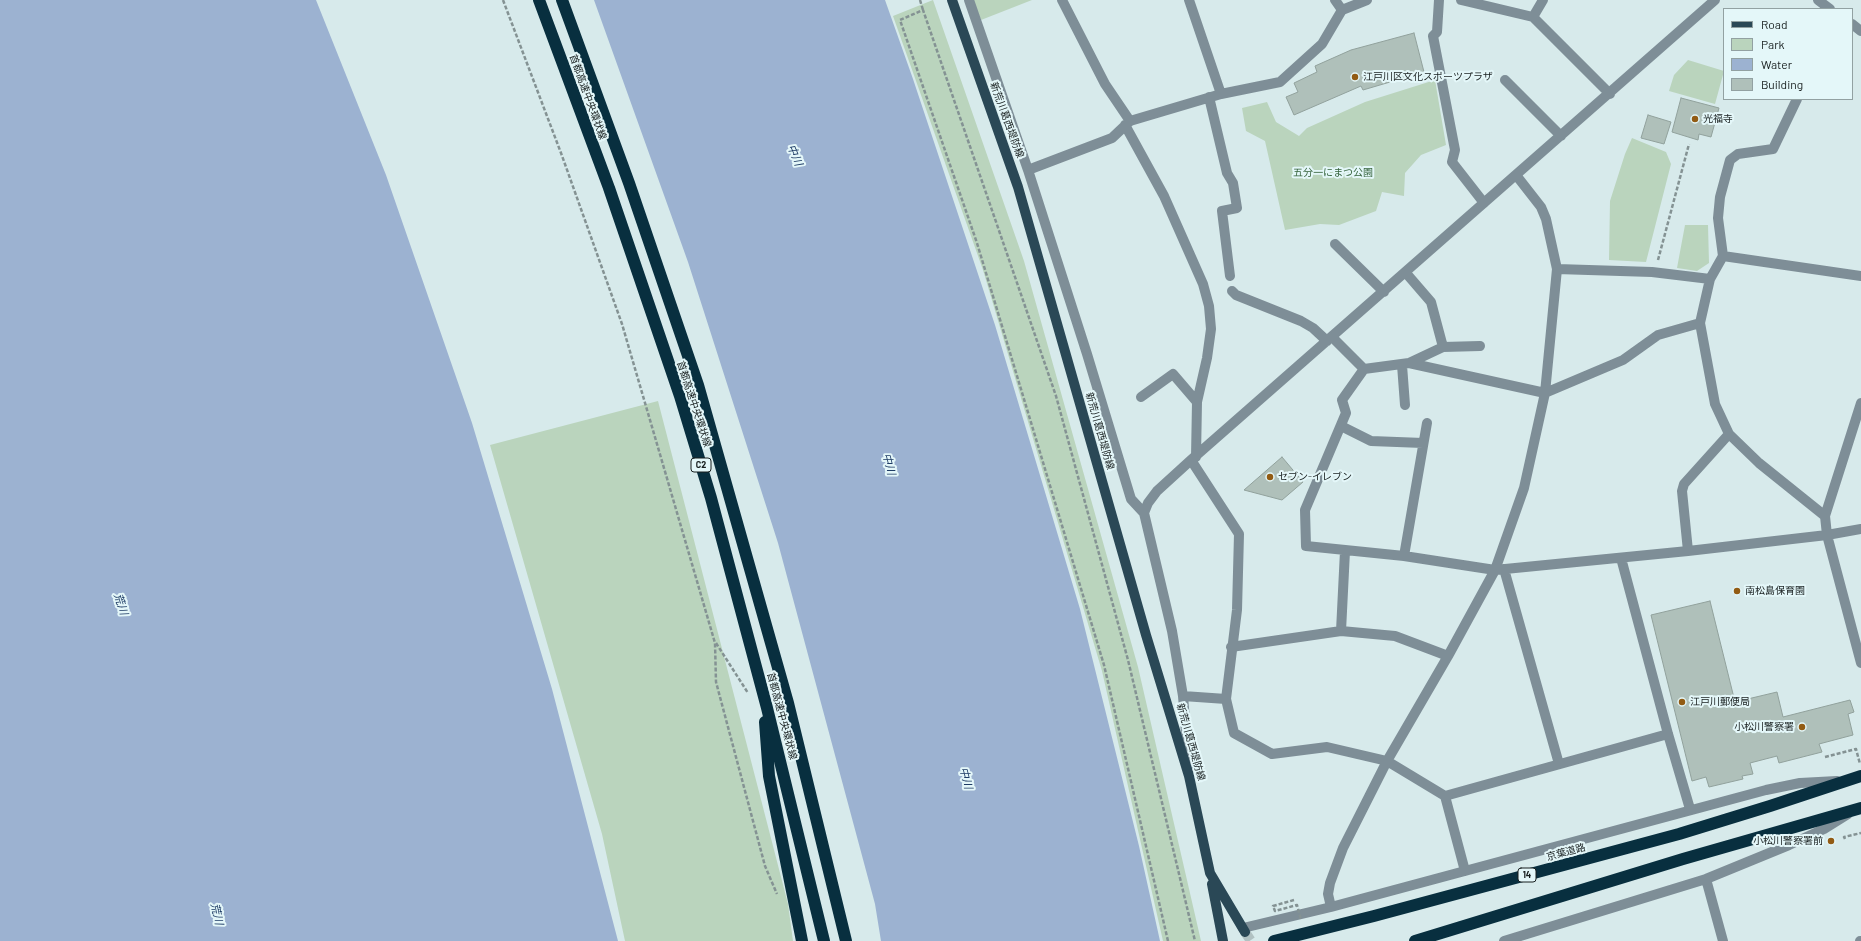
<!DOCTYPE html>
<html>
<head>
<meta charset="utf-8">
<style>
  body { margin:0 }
  #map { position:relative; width:1861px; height:941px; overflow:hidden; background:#d7eaeb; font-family:Barlow,sans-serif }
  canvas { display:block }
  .legend { position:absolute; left:1723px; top:8px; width:130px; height:92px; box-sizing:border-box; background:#e4f7f9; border:1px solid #92a1a2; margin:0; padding:5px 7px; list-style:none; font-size:12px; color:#181f1f }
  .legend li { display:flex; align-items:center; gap:8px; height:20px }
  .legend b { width:20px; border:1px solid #92a1a2 }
</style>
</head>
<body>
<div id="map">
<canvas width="1861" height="941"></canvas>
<ul class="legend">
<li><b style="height:5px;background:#2a4856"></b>Road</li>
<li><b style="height:11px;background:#bad4bd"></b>Park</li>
<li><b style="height:11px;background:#9cb2d1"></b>Water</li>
<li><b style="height:11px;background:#afc0ba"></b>Building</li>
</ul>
</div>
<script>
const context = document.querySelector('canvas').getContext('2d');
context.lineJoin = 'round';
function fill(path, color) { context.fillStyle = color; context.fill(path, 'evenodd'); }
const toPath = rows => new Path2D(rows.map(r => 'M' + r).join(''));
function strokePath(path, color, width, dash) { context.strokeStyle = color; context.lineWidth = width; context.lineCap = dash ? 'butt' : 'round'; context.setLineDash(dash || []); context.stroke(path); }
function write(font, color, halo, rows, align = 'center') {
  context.font = font + ' Barlow,"Noto Sans JP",sans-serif'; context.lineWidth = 4; context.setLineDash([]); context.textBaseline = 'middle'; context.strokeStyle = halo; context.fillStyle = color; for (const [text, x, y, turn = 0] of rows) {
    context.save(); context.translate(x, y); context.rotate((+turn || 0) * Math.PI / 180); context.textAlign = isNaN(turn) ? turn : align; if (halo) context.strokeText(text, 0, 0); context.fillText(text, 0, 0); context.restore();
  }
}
const green = toPath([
  [933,0,1024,261,1138,667,1201,941,1163,941,1102,671,983,270,893,16],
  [973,0,1032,0,981,20],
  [1688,60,1724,71,1715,104,1669,91,1674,75],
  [1435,80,1446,145,1421,155,1405,173,1404,196,1382,192,1376,211,1339,225,1320,224,1285,230,1265,141,1246,131,1242,108,1267,102,1276,122,1299,136,1307,128,1365,102],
  [1632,138,1666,152,1671,164,1646,262,1609,260,1610,201,1625,154],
  [1685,225,1708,225,1709,263,1697,271,1677,268],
  [658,401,788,904,793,941,625,941,602,834,490,445]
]);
const water = toPath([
  [0,0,316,0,386,175,472,423,552,689,618,941,0,941],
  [594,0,885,0,913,79,995,325,1080,609,1139,846,1160,941,881,941,875,904,778,543,688,262]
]);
const building = toPath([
  [1414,33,1424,72,1363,90,1361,86,1294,115,1286,97,1298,92,1294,83,1317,72,1315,66,1351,50,1414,33],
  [1681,98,1719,108,1711,137,1699,134,1698,140,1672,132,1681,98],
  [1648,115,1671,122,1664,144,1641,138,1648,115],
  [1282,457,1303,482,1282,500,1244,490,1282,457],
  [1710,601,1735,702,1777,692,1783,717,1850,700,1854,712,1848,714,1853,735,1819,744,1822,752,1779,763,1777,756,1750,763,1753,774,1742,776,1743,779,1709,787,1706,777,1692,781,1651,615,1710,601]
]);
const majorTunnel = toPath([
  [1245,932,1251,941]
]);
const path = toPath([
  [503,0,561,153,622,324,715,643,716,682,765,866,777,894],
  [920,0,923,10],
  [1658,260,1689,144],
  [716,643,748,693],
  [1825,757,1856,749,1860,764],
  [1845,839,1844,837,1861,833],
  [1168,941,1104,665,977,243,900,20,923,10,1056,396,1128,660,1195,941]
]);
const minor = toPath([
  [969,0,1028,170,1087,354,1131,499,1144,513,1172,631,1183,696,1189,769],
  [1062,0,1105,84,1130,121],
  [1189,0,1221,94],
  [1335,0,1342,10],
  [1439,0,1437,32,1433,36,1455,150,1452,162,1484,203],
  [1461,0,1533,17,1610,94],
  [1818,0,1830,9],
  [1533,17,1543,0],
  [1852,24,1861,31],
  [1505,80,1561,136],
  [1209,97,1227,173,1233,183,1237,208,1222,211,1230,276],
  [1125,125,1164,196,1203,284,1209,306,1211,329,1207,358,1197,402,1196,457],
  [1028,170,1112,138,1130,121,1221,94,1280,82,1322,44,1342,10,1367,0],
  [1335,244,1384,292],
  [1723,256,1718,218,1720,197,1730,160,1738,154,1773,149,1797,99],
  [1557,269,1652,272,1710,279,1723,256,1861,276],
  [1406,273,1431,302,1443,347],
  [1710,279,1700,323,1715,404,1729,434,1759,463,1825,516],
  [1232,291,1236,295,1301,321,1313,328,1327,341],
  [1332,337,1364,369],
  [1480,346,1443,347,1409,363,1545,393,1623,360,1658,335,1700,323],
  [1409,363,1364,369,1342,400,1346,413,1305,510,1306,546,1404,556,1495,570,1688,551,1827,535,1861,529],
  [1402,365,1405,405],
  [1141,397,1173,374,1197,402],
  [1861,403,1825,516,1827,535,1861,663],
  [1341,426,1371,441,1423,443],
  [1191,460,1239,534,1237,610,1226,699,1234,733,1272,754,1327,747,1387,761,1445,796,1668,734],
  [1144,513,1148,503,1157,491,1191,460,1715,0],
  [1688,551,1682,491,1684,484,1729,434],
  [1404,556,1427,423],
  [1621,558,1668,734,1690,809],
  [1504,569,1559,764],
  [1341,631,1345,551],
  [1231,647,1341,631,1395,636,1448,656],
  [1183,696,1226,699],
  [1445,796,1465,871],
  [1706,879,1723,941],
  [1331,907,1328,894,1330,883,1343,848,1387,761,1448,656,1495,570,1524,488,1545,393,1557,269,1546,219,1541,207,1516,175],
  [1243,928,1331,907,1766,790,1800,783,1837,781],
  [1504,941,1706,879,1789,845,1824,829,1848,814],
  [1860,941,1861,941]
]);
const major = toPath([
  [952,0,1018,187,1146,635,1189,776,1210,873,1245,932],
  [1212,884,1223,941]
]);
const highway = toPath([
  [562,0,629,183,698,385,788,703,846,941],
  [1274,941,1374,916,1679,834,1770,806,1861,776],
  [1415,941,1683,859,1861,808]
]);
const pathBridge = toPath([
  [1294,900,1273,906,1275,911,1297,905,1301,920]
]);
const highwayBridge = toPath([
  [539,0,609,188,680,396,711,498,767,708,824,941],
  [765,722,769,776,802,941]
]);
const markers = [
  [1355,77,4,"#925b13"],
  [1695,119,4,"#925b13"],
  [1270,477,4,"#925b13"],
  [1737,591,4,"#925b13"],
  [1682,702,4,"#925b13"],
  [1802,727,4,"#925b13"],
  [1831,841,4,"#925b13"]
];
const shields = [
  [701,465,20],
  [1527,875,18]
];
const shieldNames = [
  ["C2",701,465],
  ["14",1527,875]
];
const poiNames = [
  ["江戸川区文化スポーツプラザ",1363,77],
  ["光福寺",1703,119],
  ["セブン-イレブン",1278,477],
  ["南松島保育園",1745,591],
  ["江戸川郵便局",1690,702],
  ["小松川警察署",1794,727,"right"],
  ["小松川警察署前",1823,841,"right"]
];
const streetNames = [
  ["首都高速中央環状線",588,97,70],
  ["新荒川葛西堤防線",1007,120,70],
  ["首都高速中央環状線",694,404,72],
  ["新荒川葛西堤防線",1100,431,74],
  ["首都高速中央環状線",782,716,75],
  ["新荒川葛西堤防線",1191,742,74],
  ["京葉道路",1566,852,-15]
];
const parkNames = [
  ["五分一にまつ公園",1333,173]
];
const waterNames = [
  ["中川",795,155,67],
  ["中川",889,464,76],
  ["荒川",121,604,72],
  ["中川",966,778,76],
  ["荒川",217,914,78]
];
fill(green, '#bad4bd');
fill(water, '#9cb2d1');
fill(building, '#afc0ba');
strokePath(building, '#91a19c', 1);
strokePath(majorTunnel, '#b1c1c2', 10, [10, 5]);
strokePath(path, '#849293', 2.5, [4, 2]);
strokePath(minor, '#7e8e97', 10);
strokePath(major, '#2a4856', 10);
strokePath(highway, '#082f3f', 12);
strokePath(pathBridge, '#849293', 2.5, [4, 2]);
strokePath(highwayBridge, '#082f3f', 12);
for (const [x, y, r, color] of markers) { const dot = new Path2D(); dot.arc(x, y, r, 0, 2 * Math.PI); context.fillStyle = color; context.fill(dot); strokePath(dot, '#e4f7f9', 1.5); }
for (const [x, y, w] of shields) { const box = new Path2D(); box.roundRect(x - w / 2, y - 7, w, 14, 3); context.fillStyle = '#e4f7f9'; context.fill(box); strokePath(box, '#181f1f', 1); }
write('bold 9px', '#181f1f', null, shieldNames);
write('10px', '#181f1f', '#e4f7f9', poiNames, 'left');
write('10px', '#181f1f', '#e4f7f9', streetNames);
write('10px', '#35633c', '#e4f7f9', parkNames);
write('italic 11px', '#1d3b64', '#e4f7f9', waterNames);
</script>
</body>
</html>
